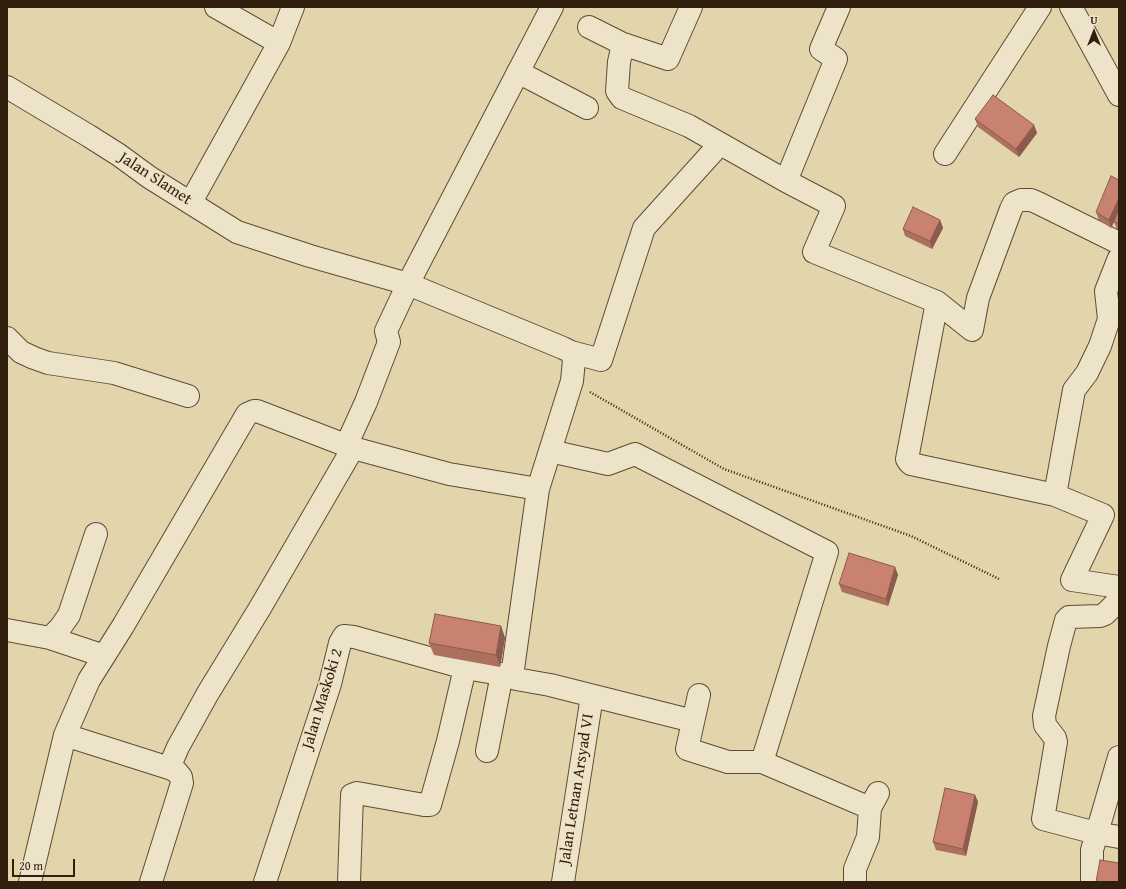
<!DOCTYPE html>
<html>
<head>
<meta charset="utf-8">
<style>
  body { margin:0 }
  #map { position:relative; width:1126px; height:889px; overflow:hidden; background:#e2d4ab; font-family:"Gentium Book Plus",serif }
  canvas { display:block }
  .frame { position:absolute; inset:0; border:8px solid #311f0d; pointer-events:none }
  .north { position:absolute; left:1074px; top:12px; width:40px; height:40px; -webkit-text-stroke:3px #ece3c8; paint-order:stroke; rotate:0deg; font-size:11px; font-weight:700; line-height:16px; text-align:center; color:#311f0d }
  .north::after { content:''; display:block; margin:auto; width:14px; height:18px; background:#311f0d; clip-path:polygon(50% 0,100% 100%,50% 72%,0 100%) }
  .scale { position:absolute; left:12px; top:859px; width:63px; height:18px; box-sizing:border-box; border:2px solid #311f0d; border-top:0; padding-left:5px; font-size:12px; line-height:14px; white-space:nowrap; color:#311f0d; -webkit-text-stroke:3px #ece3c8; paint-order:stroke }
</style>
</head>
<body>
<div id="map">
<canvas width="1126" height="889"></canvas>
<div class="frame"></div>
<div class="north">U</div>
<div class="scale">20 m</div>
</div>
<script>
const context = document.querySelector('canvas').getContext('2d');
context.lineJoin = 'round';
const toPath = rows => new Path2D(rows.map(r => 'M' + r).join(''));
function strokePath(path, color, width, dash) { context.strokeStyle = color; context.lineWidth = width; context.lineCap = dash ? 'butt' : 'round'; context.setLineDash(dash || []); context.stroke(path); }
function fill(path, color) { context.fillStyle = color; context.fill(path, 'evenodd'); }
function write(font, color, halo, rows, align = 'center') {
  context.font = font + ' "Gentium Book Plus",serif'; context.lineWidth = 3; context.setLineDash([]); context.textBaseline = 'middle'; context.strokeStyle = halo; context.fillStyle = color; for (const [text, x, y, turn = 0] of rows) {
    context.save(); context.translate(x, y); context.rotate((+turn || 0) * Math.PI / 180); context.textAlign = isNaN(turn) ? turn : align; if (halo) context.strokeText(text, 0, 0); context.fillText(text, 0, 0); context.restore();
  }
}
const path = toPath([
  [590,392,724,469,911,536,999,579]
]);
const minor = toPath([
  [216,7,279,43],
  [691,7,668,59,623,44,619,62,617,91,619,94,622,98,689,126,786,181,834,206,814,252,937,302,972,330,978,298,1011,209,1014,203,1021,200,1031,200,1038,203,1119,243],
  [1071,7,1119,95],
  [589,27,623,44],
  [518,72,587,108],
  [7,87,89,136,119,155,149,177,237,232,310,256,408,284,563,348,571,352,601,360,644,228,719,145],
  [945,154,1040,7],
  [786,181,836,59,821,49,839,7],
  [191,202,279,43,293,7],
  [937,302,907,459,909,462,911,464,1055,495,1103,515,1072,580,1119,587],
  [7,338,21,352,34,358,48,363,114,373,188,396],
  [571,352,574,360,572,381,538,489,512,676,516,679,550,685,693,721],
  [346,446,366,402,389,342,386,331,408,284,552,7],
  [550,451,608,464,635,454,827,552,762,762,870,808,878,793],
  [1055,495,1074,390,1087,373,1100,346,1109,319,1106,291,1119,258],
  [1119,600,1105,614,1100,616,1069,617,1066,620,1059,646,1044,716,1045,725,1055,738,1056,742,1043,819,1096,833,1119,837],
  [7,630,50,638,60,628,69,615,96,534],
  [50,638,104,656],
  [699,695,687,749,728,762,762,762],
  [65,735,169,768,176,771,181,777,182,783,151,882],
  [487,751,502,674],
  [169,768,178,747,208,693,260,608,353,448],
  [30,882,65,735,89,680,123,626,247,414,254,411,257,411,353,448,449,474,538,489],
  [265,882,330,684,340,643,344,636,354,637,465,668],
  [349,882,352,795,357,793,424,805,430,805,448,741,465,668,512,676],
  [563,882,592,696],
  [855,882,855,869,868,837,870,808],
  [1092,882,1092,850,1119,757]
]);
const wall = toPath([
  [975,119,1034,125,1037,133,1019,157,978,127],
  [1119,180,1119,230,1117,229,1114,222,1111,228,1099,220,1096,212],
  [940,220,943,228,932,249,905,236,903,229],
  [895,567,898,575,888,606,842,592,839,584],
  [501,626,505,638,500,667,434,655,429,643],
  [975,795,978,802,966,856,936,850,933,842]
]);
const shadedWall = toPath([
  [1034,125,1037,133,1019,157,1016,149],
  [1119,198,1119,212,1111,228,1109,220],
  [940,220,943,228,932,249,930,241],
  [895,567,898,575,888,606,886,599],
  [501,626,505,638,500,667,496,655],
  [975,795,978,802,966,856,963,849]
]);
const building = toPath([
  [993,95,1034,125,1016,149,975,119,993,95],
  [1111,176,1119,180,1119,198,1109,220,1096,212,1111,176],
  [913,207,940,220,930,241,903,229,913,207],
  [1119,209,1119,224,1114,221,1119,209],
  [849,553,895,567,886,599,839,584,849,553],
  [435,614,501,626,496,655,429,643,435,614],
  [945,788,975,795,963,849,933,842,945,788],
  [1100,860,1119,863,1119,882,1096,882,1100,860]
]);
const streetNames = [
  ["Jalan Slamet",155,179,33],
  ["Jalan Maskoki 2",323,699,-73],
  ["Jalan Letnan Arsyad VI",577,789,-81]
];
strokePath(minor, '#5d4c34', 24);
strokePath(path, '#311f0d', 2.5, [1, 2]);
strokePath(minor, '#ece3c8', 22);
fill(wall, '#ac705f');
fill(shadedWall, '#8c5b4e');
fill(building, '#c8826f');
strokePath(building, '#8c5b4e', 1);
write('16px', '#311f0d', '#ece3c8', streetNames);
</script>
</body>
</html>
